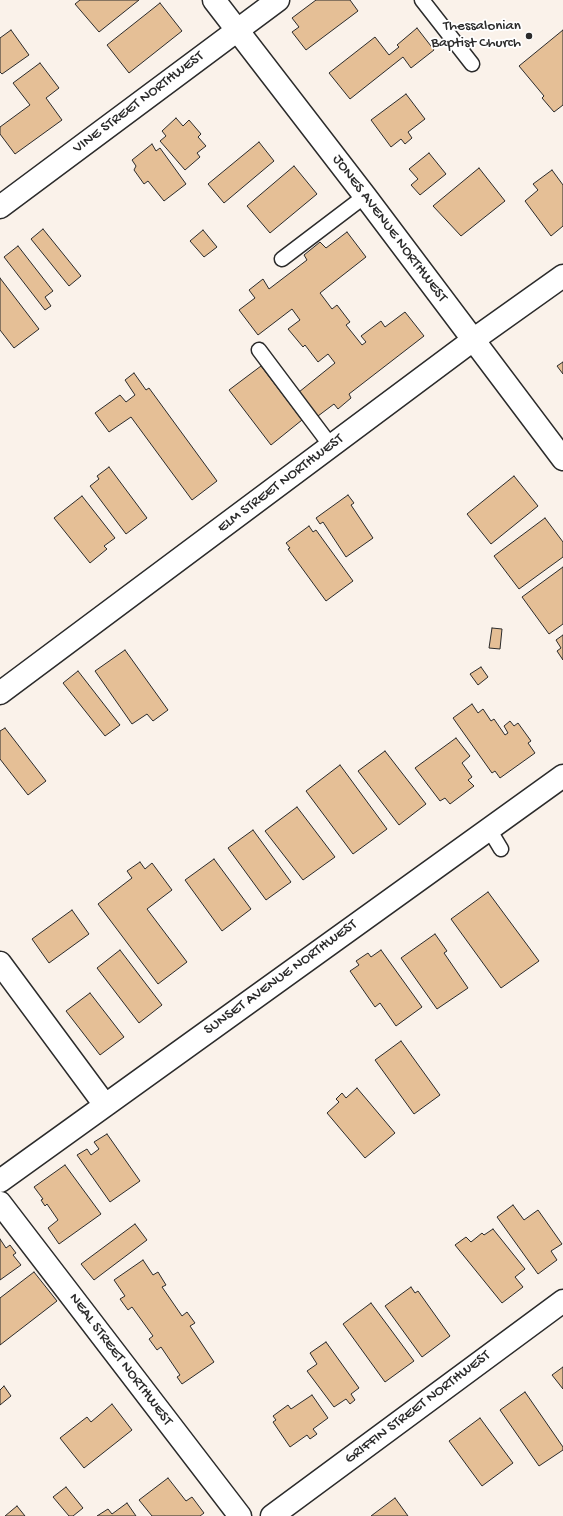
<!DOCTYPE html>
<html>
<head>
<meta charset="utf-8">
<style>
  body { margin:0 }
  canvas { display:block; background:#faf2ea }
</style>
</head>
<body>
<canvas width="563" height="1516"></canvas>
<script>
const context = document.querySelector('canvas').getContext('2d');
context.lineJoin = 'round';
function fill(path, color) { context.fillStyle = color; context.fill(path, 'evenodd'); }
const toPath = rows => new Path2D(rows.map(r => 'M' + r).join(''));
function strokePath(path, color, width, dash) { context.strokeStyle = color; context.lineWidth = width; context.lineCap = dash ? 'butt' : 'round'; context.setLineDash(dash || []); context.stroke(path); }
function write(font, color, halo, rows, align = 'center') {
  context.font = font + ' "Gochi Hand",sans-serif'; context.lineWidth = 3.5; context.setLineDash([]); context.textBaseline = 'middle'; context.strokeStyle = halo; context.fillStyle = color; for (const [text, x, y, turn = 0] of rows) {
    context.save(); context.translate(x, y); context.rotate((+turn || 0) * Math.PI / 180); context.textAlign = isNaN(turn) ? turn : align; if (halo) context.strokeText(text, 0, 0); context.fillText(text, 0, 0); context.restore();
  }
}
const building = toPath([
  [80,0,139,0,99,32,75,4,80,0],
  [316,0,350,0,358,11,306,50,292,32,299,27,292,18,316,0],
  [160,3,182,31,129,73,107,45,160,3],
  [417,28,434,50,411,68,403,57,350,99,329,73,375,37,389,55,399,47,397,45,417,28],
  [11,30,29,55,2,74,0,72,0,38,11,30],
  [563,30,563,105,554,112,542,98,544,96,519,66,563,30],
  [40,63,59,88,46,98,62,120,15,154,0,134,0,127,30,105,13,83,40,63],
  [406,94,425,119,408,132,412,138,405,144,401,139,391,147,371,120,406,94],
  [176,118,183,126,189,120,201,134,198,137,206,146,197,153,200,157,185,170,160,141,166,136,162,131,176,118],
  [259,142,274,161,224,203,208,184,259,142],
  [152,144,156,151,160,148,186,184,164,201,148,181,144,184,134,170,136,166,132,160,152,144],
  [429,153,446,174,420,195,411,185,418,179,409,169,429,153],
  [294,166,317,194,270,233,247,206,294,166],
  [479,168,505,201,461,236,433,206,479,168],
  [552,170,563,185,563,226,551,236,525,201,538,190,533,184,552,170],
  [43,229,81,276,69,286,31,239,43,229],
  [203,230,217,247,204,257,190,241,203,230],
  [347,232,366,257,320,293,332,309,337,305,350,322,346,325,362,345,366,342,361,336,381,321,385,327,405,312,424,336,349,394,351,398,338,409,334,404,318,416,299,392,335,363,328,354,318,362,305,345,303,347,288,329,300,320,292,309,258,335,239,310,255,298,249,290,263,279,269,289,307,260,304,255,320,242,326,248,347,232],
  [18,246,53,291,45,297,51,306,45,310,4,257,18,246],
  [0,278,39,329,14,348,0,330,0,278],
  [563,362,563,374,557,366,563,362],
  [261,366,302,420,271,445,229,390,261,366],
  [134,373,146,390,149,388,217,481,192,500,131,417,109,432,95,413,120,395,126,402,135,395,125,380,134,373],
  [109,467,147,518,126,534,90,486,99,479,97,476,109,467],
  [514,476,538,506,491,544,467,514,514,476],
  [348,495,354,503,351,505,373,538,346,557,323,522,320,524,316,518,348,495],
  [82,496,115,538,104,546,107,549,90,563,54,518,82,496],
  [545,518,563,542,563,557,519,589,494,556,545,518],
  [309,526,313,532,316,530,353,581,326,601,288,549,290,548,286,543,309,526],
  [563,567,563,624,549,634,522,597,563,567],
  [492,628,502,629,500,649,489,648,492,628],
  [563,635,563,660,557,651,561,648,556,640,563,635],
  [125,650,168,710,153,721,147,714,132,724,95,671,125,650],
  [481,667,488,677,478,685,470,674,481,667],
  [78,671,120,725,105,736,63,683,78,671],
  [472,704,478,713,483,709,491,721,494,719,505,735,508,733,504,726,510,721,514,726,518,723,531,741,528,743,535,753,500,778,495,771,492,773,453,718,472,704],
  [5,728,46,781,28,795,0,759,0,731,5,728],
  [456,738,470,756,462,763,472,777,468,780,474,786,450,804,445,798,440,801,415,768,456,738],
  [385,751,426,804,399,825,358,771,385,751],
  [340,765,387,829,353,854,306,791,340,765],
  [297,807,335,857,303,880,265,831,297,807],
  [253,830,291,882,266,900,228,848,253,830],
  [214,859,251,909,222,931,185,880,214,859],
  [140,862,145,869,152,863,172,890,147,909,187,962,158,984,98,904,132,878,127,871,140,862],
  [488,892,539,961,501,988,451,919,488,892],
  [72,910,89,934,49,963,32,939,72,910],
  [435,934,447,951,444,953,468,988,437,1009,401,958,435,934],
  [120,950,162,1005,139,1023,97,968,120,950],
  [381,950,422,1007,396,1026,380,1003,375,1007,350,971,359,965,356,961,368,953,371,957,381,950],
  [90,993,124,1037,100,1055,66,1011,90,993],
  [401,1041,440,1095,414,1114,375,1060,401,1041],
  [357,1088,395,1133,365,1158,327,1113,339,1102,336,1099,342,1093,346,1098,357,1088],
  [107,1134,140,1181,110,1202,77,1155,87,1149,91,1155,99,1149,94,1142,107,1134],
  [65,1165,101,1214,59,1244,48,1228,58,1220,47,1204,45,1206,41,1200,43,1199,34,1187,65,1165],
  [513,1205,524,1220,538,1210,562,1244,551,1251,557,1260,538,1274,497,1217,513,1205],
  [135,1224,147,1240,94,1280,81,1264,135,1224],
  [493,1229,525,1269,515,1277,523,1287,502,1303,455,1245,466,1237,471,1242,482,1233,484,1235,493,1229],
  [0,1239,6,1248,10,1245,16,1253,13,1255,21,1265,0,1280,0,1239],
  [143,1260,153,1275,158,1272,166,1285,162,1287,182,1316,187,1312,195,1323,190,1326,214,1362,182,1384,177,1377,180,1375,161,1347,157,1350,149,1339,153,1336,132,1307,128,1310,120,1299,125,1296,114,1280,143,1260],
  [34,1272,57,1301,0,1345,0,1298,34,1272],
  [411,1287,415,1293,418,1291,450,1336,422,1357,385,1306,411,1287],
  [371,1303,414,1361,385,1382,343,1324,371,1303],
  [326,1342,359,1388,351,1394,355,1400,350,1404,346,1399,334,1407,307,1371,317,1364,310,1353,326,1342],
  [563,1367,563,1389,552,1375,563,1367],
  [4,1386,11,1396,0,1405,0,1390,4,1386],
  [525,1392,563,1447,563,1450,539,1466,500,1410,525,1392],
  [312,1395,328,1418,313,1429,317,1434,310,1439,307,1435,290,1447,273,1422,276,1420,273,1416,288,1405,291,1409,312,1395],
  [112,1404,132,1430,84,1468,60,1438,87,1417,91,1422,112,1404],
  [480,1418,513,1463,482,1486,449,1441,480,1418],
  [168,1478,186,1501,192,1497,204,1513,200,1516,152,1516,139,1500,168,1478],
  [66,1487,83,1508,73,1516,69,1516,53,1497,66,1487],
  [395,1498,408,1516,371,1516,395,1498],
  [127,1503,136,1516,97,1516,108,1509,112,1514,127,1503],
  [17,1506,25,1516,5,1516,17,1506]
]);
const lane = toPath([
  [422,0,472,64],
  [282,259,365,196],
  [259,350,331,446],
  [489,829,501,849]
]);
const street = toPath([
  [214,0,365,196,563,459],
  [0,207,278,0],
  [0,693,473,340,563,276],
  [0,963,105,1105],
  [0,1181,563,776],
  [0,1203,240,1516],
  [272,1516,563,1301]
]);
const markers = [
  [529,36,4,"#2b2b2b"]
];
const poiNames = [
  ["Thessalonian",521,27],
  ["Baptist Church",521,44]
];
const streetNames = [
  ["VINE STREET NORTHWEST",139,103,-37],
  ["JONES AVENUE NORTHWEST",389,229,53],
  ["ELM STREET NORTHWEST",281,484,-37],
  ["SUNSET AVENUE NORTHWEST",281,978,-36],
  ["NEAL STREET NORTHWEST",120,1360,53],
  ["GRIFFIN STREET NORTHWEST",418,1408,-37]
];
fill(building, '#e5bf96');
strokePath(building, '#2b2b2b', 1);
strokePath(lane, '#2b2b2b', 17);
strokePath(street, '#2b2b2b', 25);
strokePath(lane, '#fff', 14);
strokePath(street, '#fff', 22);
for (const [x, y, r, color] of markers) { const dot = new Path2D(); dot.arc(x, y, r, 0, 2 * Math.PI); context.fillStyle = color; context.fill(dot); strokePath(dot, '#fff', 1.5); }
write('15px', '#2b2b2b', '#fff', poiNames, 'right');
write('15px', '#2b2b2b', '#fff', streetNames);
</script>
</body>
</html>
